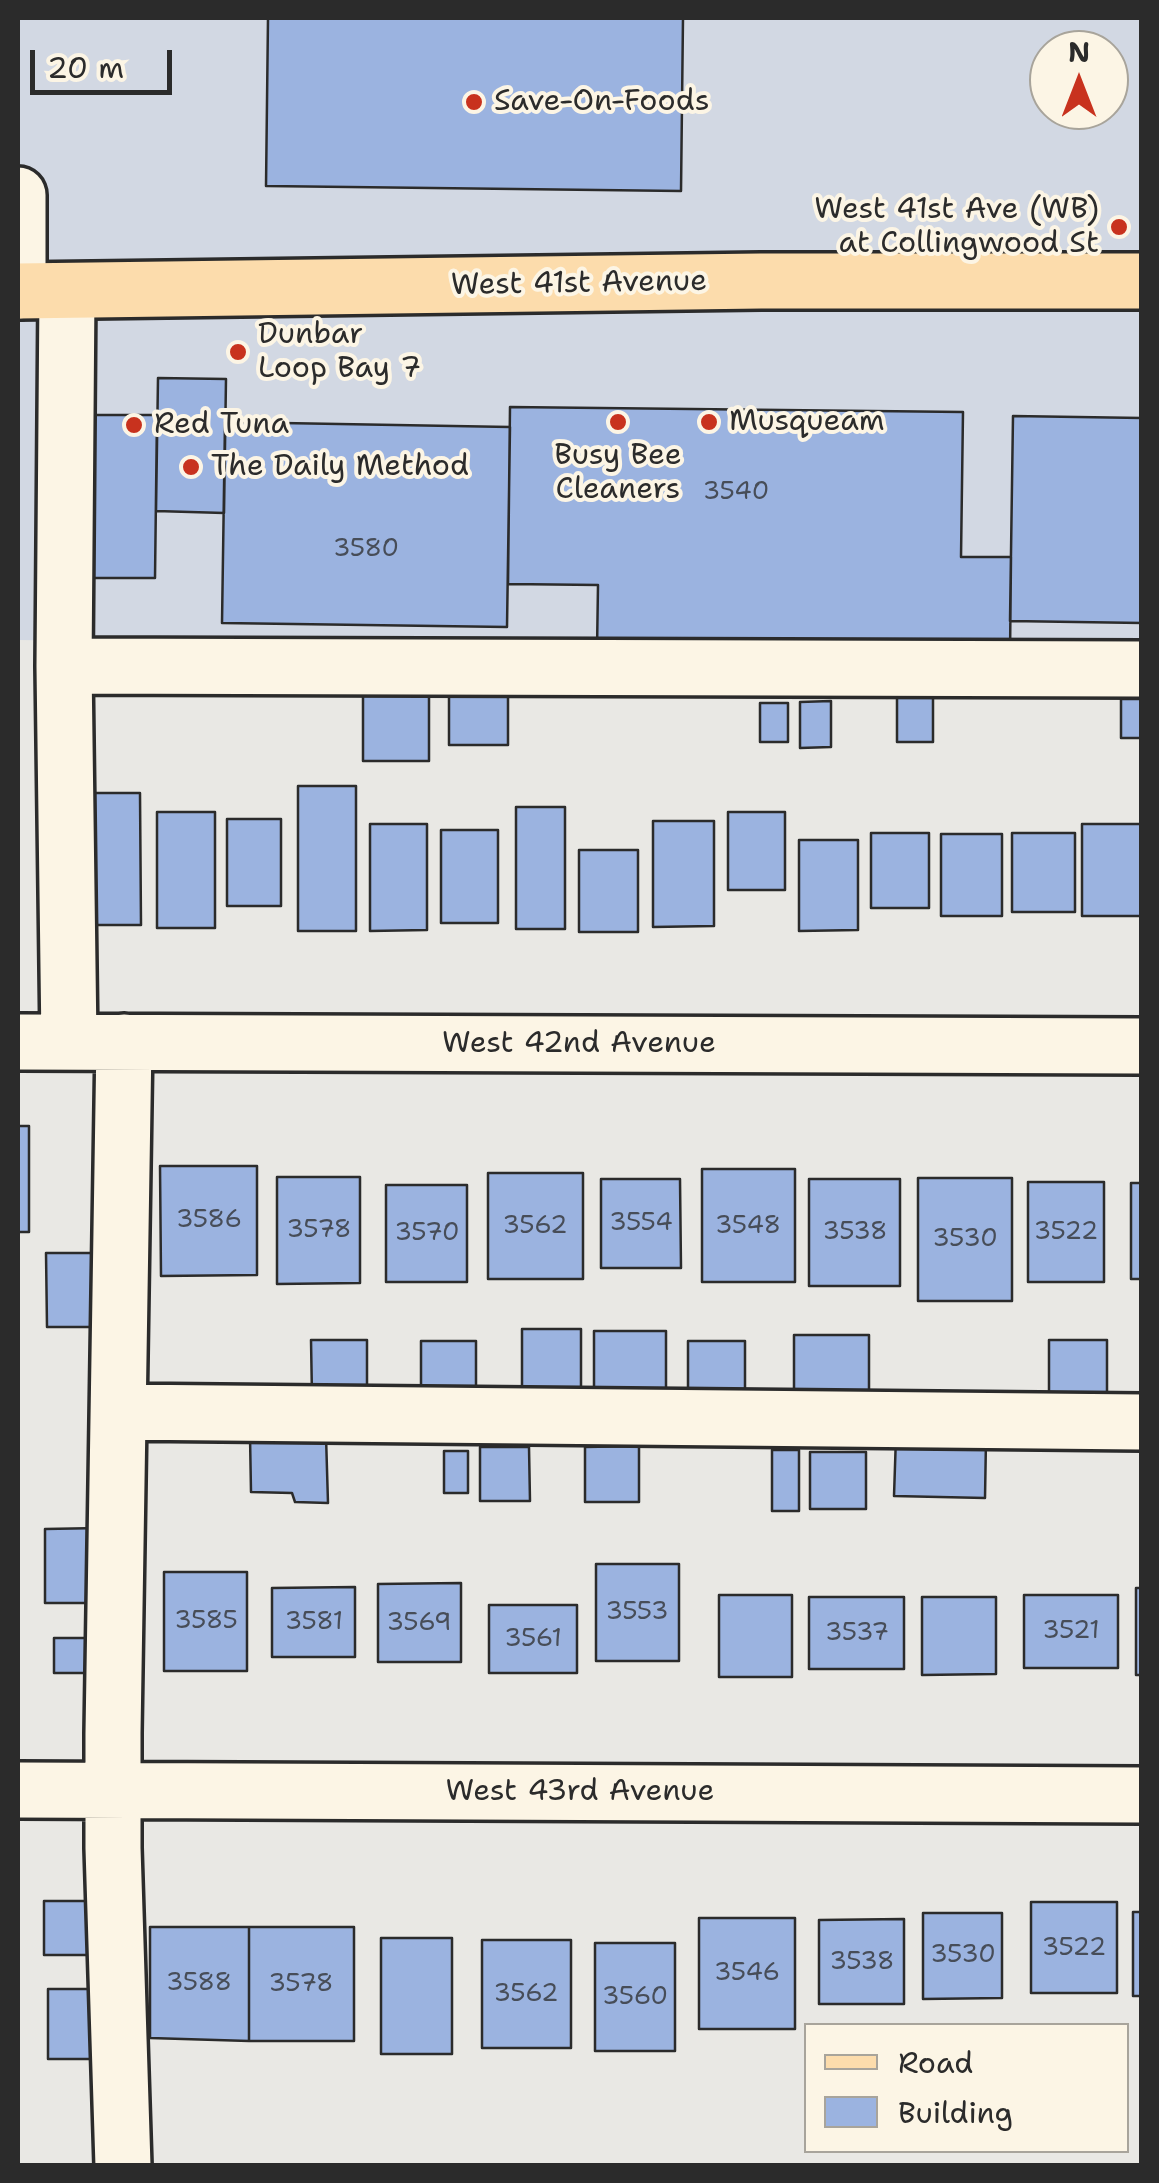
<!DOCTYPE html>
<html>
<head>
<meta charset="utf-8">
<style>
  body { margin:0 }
  #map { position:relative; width:1159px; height:2183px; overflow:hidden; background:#e9e8e4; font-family:"Shantell Sans",sans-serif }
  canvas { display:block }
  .frame { position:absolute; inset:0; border:20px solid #2b2b2b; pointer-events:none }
  .legend { position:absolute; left:804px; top:2023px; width:325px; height:130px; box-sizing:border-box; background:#fcf5e5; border:2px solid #a8a49b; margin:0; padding:12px 18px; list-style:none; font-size:30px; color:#2b2b2b }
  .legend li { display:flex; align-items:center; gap:20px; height:50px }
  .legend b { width:50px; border:2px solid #a8a49b }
  .north { position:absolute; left:1029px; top:30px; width:100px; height:100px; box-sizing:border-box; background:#fcf5e5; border:2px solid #a8a49b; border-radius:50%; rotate:0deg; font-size:28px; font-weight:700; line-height:40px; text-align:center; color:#2b2b2b }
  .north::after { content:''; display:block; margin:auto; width:35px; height:45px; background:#c8321e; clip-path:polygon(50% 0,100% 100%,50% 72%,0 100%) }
  .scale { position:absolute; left:30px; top:50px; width:142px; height:45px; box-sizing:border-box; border:5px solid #2b2b2b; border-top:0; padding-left:12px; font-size:30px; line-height:35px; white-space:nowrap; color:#2b2b2b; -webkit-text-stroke:8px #fcf5e5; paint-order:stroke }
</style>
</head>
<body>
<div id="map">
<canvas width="1159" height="2183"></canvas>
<div class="frame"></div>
<ul class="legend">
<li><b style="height:12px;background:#fcdcac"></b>Road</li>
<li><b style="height:28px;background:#9bb3e0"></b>Building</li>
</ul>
<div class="north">N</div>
<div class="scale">20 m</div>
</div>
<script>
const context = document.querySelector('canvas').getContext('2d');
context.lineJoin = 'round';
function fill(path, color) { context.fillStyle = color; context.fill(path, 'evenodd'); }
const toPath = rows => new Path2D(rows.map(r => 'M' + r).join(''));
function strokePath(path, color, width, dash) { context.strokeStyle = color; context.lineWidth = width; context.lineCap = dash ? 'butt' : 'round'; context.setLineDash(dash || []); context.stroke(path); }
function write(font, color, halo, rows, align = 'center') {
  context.font = font + ' "Shantell Sans",sans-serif'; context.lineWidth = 8; context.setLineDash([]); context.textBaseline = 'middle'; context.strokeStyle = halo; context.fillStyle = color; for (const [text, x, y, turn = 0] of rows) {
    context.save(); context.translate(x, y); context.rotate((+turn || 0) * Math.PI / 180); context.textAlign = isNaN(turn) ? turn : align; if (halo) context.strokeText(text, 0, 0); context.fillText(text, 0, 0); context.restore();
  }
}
const built = toPath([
  [18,18,1141,18,1141,654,18,640],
  [1049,50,1109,50,1109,110,1049,110]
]);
const building = toPath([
  [268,18,683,18,681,191,266,186,268,18],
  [158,378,226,379,224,513,156,511,158,378],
  [510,407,963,412,961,557,1011,557,1010,656,597,650,598,585,508,584,510,407],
  [86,415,157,415,155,578,83,578,86,415],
  [1013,416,1142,418,1142,623,1010,621,1013,416],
  [225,422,510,427,507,627,222,623,225,422],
  [363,691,429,691,429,761,363,761,363,691],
  [897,695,933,695,933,742,897,742,897,695],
  [449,696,508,696,508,745,449,745,449,696],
  [1121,699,1142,699,1142,738,1121,738,1121,699],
  [831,701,831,747,800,748,800,702,831,701],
  [760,703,788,703,788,742,760,742,760,703],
  [298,786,356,786,356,931,298,931,298,786],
  [81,793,140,793,141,925,81,925,81,793],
  [516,807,565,807,565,929,516,929,516,807],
  [157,812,215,812,215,928,157,928,157,812],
  [728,812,785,812,785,890,728,890,728,812],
  [227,819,281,819,281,906,227,906,227,819],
  [653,821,714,821,714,926,653,927,653,821],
  [370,824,427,824,427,930,370,931,370,824],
  [1082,824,1142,824,1142,916,1082,916,1082,824],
  [441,830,498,830,498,923,441,923,441,830],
  [871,833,929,833,929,908,871,908,871,833],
  [1012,833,1075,833,1075,912,1012,912,1012,833],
  [941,834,1002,834,1002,916,941,916,941,834],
  [799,840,858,840,858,930,799,931,799,840],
  [579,850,638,850,638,932,579,932,579,850],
  [18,1126,29,1126,29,1232,18,1232,18,1126],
  [160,1166,257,1166,257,1275,161,1276,160,1166],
  [702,1169,795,1169,795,1282,702,1282,702,1169],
  [488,1173,583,1173,583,1279,488,1279,488,1173],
  [277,1177,360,1177,360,1283,277,1284,277,1177],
  [918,1178,1012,1178,1012,1301,918,1301,918,1178],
  [601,1179,680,1179,681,1268,601,1268,601,1179],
  [809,1179,900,1179,900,1286,809,1286,809,1179],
  [1028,1182,1104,1182,1104,1282,1028,1282,1028,1182],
  [1131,1183,1142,1183,1142,1279,1131,1279,1131,1183],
  [386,1185,467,1185,467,1282,386,1282,386,1185],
  [46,1253,104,1253,104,1327,47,1327,46,1253],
  [522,1329,581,1329,581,1398,522,1398,522,1329],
  [594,1331,666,1331,666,1401,594,1401,594,1331],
  [794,1335,869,1335,869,1391,794,1391,794,1335],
  [311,1340,367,1340,367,1397,312,1397,311,1340],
  [1049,1340,1107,1340,1107,1402,1049,1402,1049,1340],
  [421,1341,476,1341,476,1402,421,1402,421,1341],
  [688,1341,745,1341,745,1398,688,1398,688,1341],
  [250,1436,326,1436,328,1503,295,1502,292,1493,251,1492,250,1436],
  [896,1436,986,1439,985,1498,894,1496,896,1436],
  [639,1446,639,1502,585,1502,585,1447,639,1446],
  [480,1447,529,1447,530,1501,480,1501,480,1447],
  [772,1450,799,1450,799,1511,772,1511,772,1450],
  [444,1451,468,1451,468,1493,444,1493,444,1451],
  [810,1452,866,1452,866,1509,810,1509,810,1452],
  [101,1528,101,1603,45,1603,45,1529,101,1528],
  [596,1564,679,1564,679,1661,596,1661,596,1564],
  [164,1572,247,1572,247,1671,164,1671,164,1572],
  [461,1583,461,1662,378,1662,378,1584,461,1583],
  [355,1587,355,1657,272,1657,272,1588,355,1587],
  [1136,1588,1142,1588,1142,1675,1136,1675,1136,1588],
  [719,1595,792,1595,792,1677,719,1677,719,1595],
  [1024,1595,1118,1595,1118,1668,1024,1668,1024,1595],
  [809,1597,904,1597,904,1669,809,1669,809,1597],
  [922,1597,996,1597,996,1674,922,1675,922,1597],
  [489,1605,577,1605,577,1673,489,1673,489,1605],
  [54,1638,97,1638,97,1673,54,1673,54,1638],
  [44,1901,102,1901,102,1955,44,1955,44,1901],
  [1031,1902,1117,1902,1117,1993,1031,1993,1031,1902],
  [1133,1912,1142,1912,1142,1996,1133,1996,1133,1912],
  [923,1913,1002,1913,1002,1998,923,1999,923,1913],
  [699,1918,795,1918,795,2029,699,2029,699,1918],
  [904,1919,904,2004,819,2004,819,1920,904,1919],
  [150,1927,249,1927,249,2041,150,2038,150,1927],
  [249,1927,354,1927,354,2041,249,2041,249,1927],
  [381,1938,452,1938,452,2054,381,2054,381,1938],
  [482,1940,571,1940,571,2048,482,2048,482,1940],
  [595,1943,675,1943,675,2051,595,2051,595,1943],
  [48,1989,103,1989,103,2059,48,2059,48,1989]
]);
const minor = toPath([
  [18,195,18,291],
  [67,291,64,666,1142,669],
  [64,666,69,1042],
  [18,1042,1142,1046],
  [119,1412,1142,1422],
  [18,1790,1142,1795],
  [123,2166,113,1848,113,1733,124,1042]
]);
const major = toPath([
  [18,291,761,281,1142,281]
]);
const markers = [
  [474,102,10,"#c8321e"],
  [1119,227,10,"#c8321e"],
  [238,352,10,"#c8321e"],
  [618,422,10,"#c8321e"],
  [709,422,10,"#c8321e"],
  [134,425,10,"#c8321e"],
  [191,467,10,"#c8321e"]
];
const numberNames = [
  ["3540",736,492],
  ["3580",366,549],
  ["3586",209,1220],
  ["3554",641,1223],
  ["3562",535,1226],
  ["3548",748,1226],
  ["3578",319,1230],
  ["3538",855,1232],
  ["3522",1066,1232],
  ["3570",427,1233],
  ["3530",965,1239],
  ["3553",637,1612],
  ["3585",206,1621],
  ["3581",314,1622],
  ["3569",419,1623],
  ["3521",1071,1631],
  ["3537",857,1633],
  ["3561",533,1639],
  ["3522",1074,1948],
  ["3530",963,1955],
  ["3538",862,1962],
  ["3546",747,1973],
  ["3588",199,1983],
  ["3578",301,1984],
  ["3562",526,1994],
  ["3560",635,1997]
];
const poiNames = [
  ["Save-On-Foods",494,102],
  ["West 41st Ave (WB)",1099,210,"right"],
  ["at Collingwood St",1099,244,"right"],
  ["Dunbar",258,335],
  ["Loop Bay 7",258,369],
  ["Musqueam",729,422],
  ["Red Tuna",154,425],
  ["Busy Bee",618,456,"center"],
  ["Cleaners",618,490,"center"],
  ["The Daily Method",211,467]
];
const streetNames = [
  ["West 41st Avenue",579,284,-1],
  ["West 42nd Avenue",579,1044],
  ["West 43rd Avenue",580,1792]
];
fill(built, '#d2d8e3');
fill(building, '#9bb3e0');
strokePath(building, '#2b2b2b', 2.5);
strokePath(minor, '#2b2b2b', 62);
strokePath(major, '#2b2b2b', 62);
strokePath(minor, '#fcf5e5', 55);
strokePath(major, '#fcdcac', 55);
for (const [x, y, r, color] of markers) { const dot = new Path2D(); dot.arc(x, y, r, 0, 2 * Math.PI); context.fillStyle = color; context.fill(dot); strokePath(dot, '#fcf5e5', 4); }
write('25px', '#474d58', null, numberNames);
write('30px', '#2b2b2b', '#fcf5e5', poiNames, 'left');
write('30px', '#2b2b2b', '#fcf5e5', streetNames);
</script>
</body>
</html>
